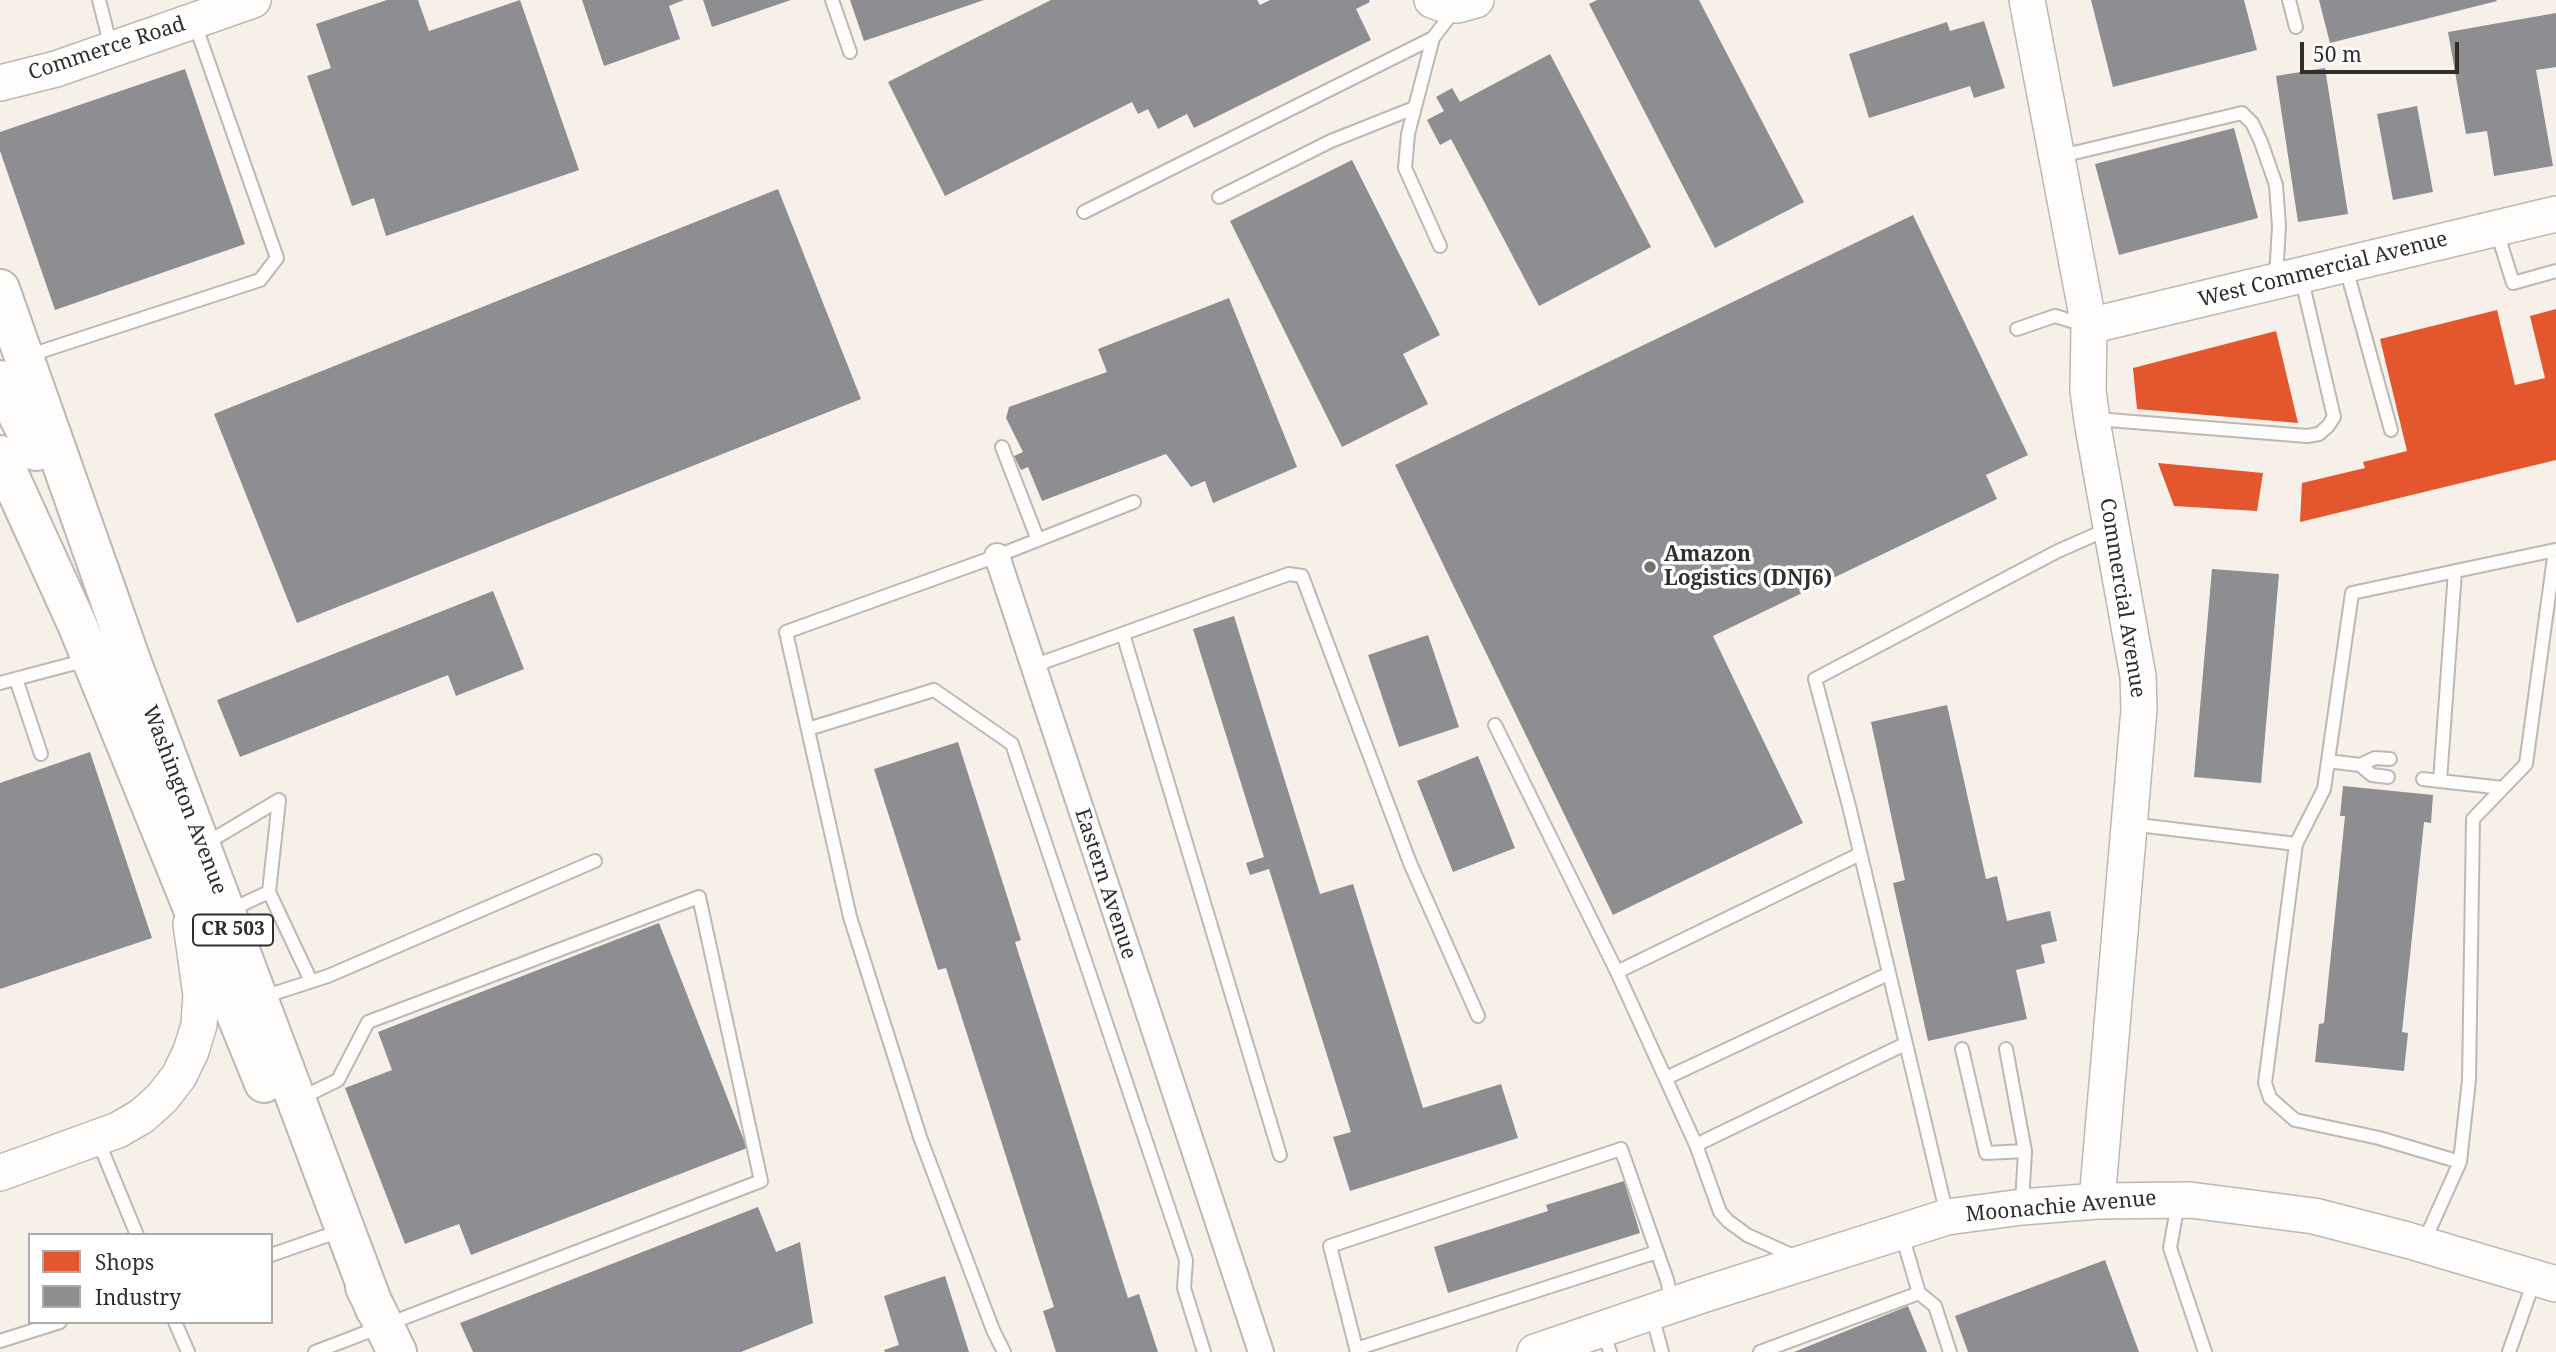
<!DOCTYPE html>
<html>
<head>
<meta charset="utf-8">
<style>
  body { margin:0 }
  #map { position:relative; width:2556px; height:1352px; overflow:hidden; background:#f6f0e9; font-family:"Noto Serif",serif }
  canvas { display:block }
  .legend { position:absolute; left:28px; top:1233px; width:245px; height:91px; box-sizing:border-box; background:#fff; border:2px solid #adaba9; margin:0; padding:9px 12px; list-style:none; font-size:21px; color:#312d28 }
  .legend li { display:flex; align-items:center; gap:14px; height:35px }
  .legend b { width:35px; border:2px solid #adaba9 }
  .scale { position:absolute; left:2300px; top:42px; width:159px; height:32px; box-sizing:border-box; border:4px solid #312d28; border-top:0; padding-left:9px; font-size:21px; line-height:24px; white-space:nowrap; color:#312d28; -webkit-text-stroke:5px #fff; paint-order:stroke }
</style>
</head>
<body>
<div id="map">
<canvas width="2556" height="1352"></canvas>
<ul class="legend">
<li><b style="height:19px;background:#e4572e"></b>Shops</li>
<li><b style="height:19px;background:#8d8d92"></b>Industry</li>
</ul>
<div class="scale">50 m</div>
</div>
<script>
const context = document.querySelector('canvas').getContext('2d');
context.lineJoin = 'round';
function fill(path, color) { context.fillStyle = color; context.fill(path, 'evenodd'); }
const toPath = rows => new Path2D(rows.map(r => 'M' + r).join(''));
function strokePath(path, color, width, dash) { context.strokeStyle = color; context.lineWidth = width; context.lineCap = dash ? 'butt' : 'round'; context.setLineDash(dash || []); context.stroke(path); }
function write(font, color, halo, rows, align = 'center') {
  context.font = font + ' "Noto Serif",serif'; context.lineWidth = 7; context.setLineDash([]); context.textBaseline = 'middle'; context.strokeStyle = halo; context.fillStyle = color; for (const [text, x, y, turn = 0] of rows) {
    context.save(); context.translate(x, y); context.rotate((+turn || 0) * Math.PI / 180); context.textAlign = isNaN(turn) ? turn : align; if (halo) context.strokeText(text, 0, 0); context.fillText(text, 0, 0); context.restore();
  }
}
const shops = toPath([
  [2556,309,2556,460,2300,522,2302,483,2365,468,2363,462,2407,451,2380,339,2497,310,2515,385,2545,378,2530,316],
  [2276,331,2298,423,2137,409,2133,368],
  [2158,463,2263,473,2257,511,2174,506]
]);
const industry = toPath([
  [387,0,418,0,429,31,520,0,579,170,386,236,374,198,352,206,307,76,331,68,316,24],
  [582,0,684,0,669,6,680,39,604,66],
  [703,0,791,0,712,27],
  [850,0,984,0,864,41],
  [1051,0,1257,0,1260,5,1270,0,1369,0,1370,2,1356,9,1371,40,1194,128,1187,114,1158,129,1148,109,1138,114,1132,102,945,196,888,82],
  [1597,0,1699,0,1804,202,1715,248,1589,4],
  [2091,0,2244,0,2257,50,2113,87],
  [2319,0,2496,0,2497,1,2330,43],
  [2556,13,2556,67,2536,70,2553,166,2494,176,2487,131,2466,134,2448,32],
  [1984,21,2005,88,1974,98,1970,86,1869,118,1849,54,1947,22,1950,31],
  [1550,54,1651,247,1539,306,1451,139,1440,145,1427,120,1444,111,1436,97,1452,88,1460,102],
  [2325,68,2348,214,2298,222,2276,76],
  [185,69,245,244,55,310,0,151,0,132],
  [2417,106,2433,192,2393,200,2377,114],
  [2234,128,2258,218,2119,255,2095,164],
  [1352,160,1440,335,1403,354,1428,404,1342,447,1230,221],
  [778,189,861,399,297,623,214,414],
  [1913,215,2028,455,1986,475,1997,499,1713,636,1803,823,1613,915,1395,465],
  [1229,298,1297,467,1213,503,1205,481,1191,487,1166,454,1042,501,1028,467,1021,470,1014,456,1023,452,1006,418,1009,407,1107,372,1098,349],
  [2212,569,2279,574,2261,783,2194,777],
  [493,591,524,669,456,696,448,675,240,757,217,700],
  [1234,616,1320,894,1353,884,1423,1108,1501,1084,1518,1138,1350,1191,1333,1137,1351,1132,1269,869,1250,875,1246,863,1264,857,1193,629],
  [1428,635,1459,727,1399,747,1368,655],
  [1947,705,1986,879,1997,876,2007,921,2050,911,2057,941,2041,945,2045,963,2016,970,2027,1019,1928,1041,1893,883,1905,880,1871,722],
  [958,742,1021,940,1015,942,1128,1298,1139,1294,1158,1352,1056,1352,1043,1311,1054,1307,946,968,938,970,874,769],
  [90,752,152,938,0,989,0,783],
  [1478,756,1515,848,1453,872,1417,781],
  [2343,786,2433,795,2431,823,2424,822,2402,1032,2408,1033,2404,1071,2315,1062,2319,1024,2324,1023,2345,816,2340,816],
  [659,923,747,1148,471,1255,459,1224,405,1244,345,1088,392,1070,378,1032],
  [1624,1181,1640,1233,1448,1293,1434,1247,1548,1211,1546,1205],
  [758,1207,776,1252,800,1242,813,1323,741,1352,473,1352,460,1323],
  [2105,1260,2139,1352,1968,1352,1955,1316],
  [945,1276,969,1352,885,1352,884,1350,899,1345,884,1296],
  [1908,1306,1927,1352,1794,1352]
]);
const lane = toPath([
  [99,0,111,47],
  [832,0,850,52],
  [2289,0,2296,27],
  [1433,38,1408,134,1405,168,1440,246],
  [2061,156,2242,113,2252,123,2261,142,2276,185,2279,226,2276,277],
  [1219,197,1331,141,1414,108],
  [1084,212,1433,38,1456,8],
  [2497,232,2513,283,2556,271],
  [2346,268,2391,430],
  [2017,329,2055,316,2085,325],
  [27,356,260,280,277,258,195,24],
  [2096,419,2307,436,2319,434,2328,426,2334,417,2301,276],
  [1002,447,1038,540],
  [2455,571,2440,781,2503,788],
  [1123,634,1280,1155],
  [1033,666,1289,574,1302,576,1410,863,1478,1016],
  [16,679,41,754],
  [0,683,87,660],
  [1495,725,1617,972],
  [808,729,934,690,1012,744,1186,1260,1184,1288,1204,1352],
  [2328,761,2360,765],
  [2388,777,2372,775,2360,765,2375,758,2390,759],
  [2423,779,2440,781],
  [2130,824,2296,844,2265,1083,2270,1098,2295,1120,2379,1138,2460,1162,2423,1244],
  [205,844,279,800],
  [2296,844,2324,789,2352,593,2555,550,2526,764,2473,819,2469,1080,2460,1162],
  [1860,854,1617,972,1696,1145,1905,1044],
  [269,892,279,800],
  [230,910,269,892,311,981],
  [263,997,328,976,595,861],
  [1962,1049,1986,1153,2025,1151],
  [2006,1049,2025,1151,2022,1203],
  [1666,1078,1888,974],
  [299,1099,338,1080,368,1022,699,897,761,1181,315,1352],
  [97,1138,137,1235],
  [1696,1145,1720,1212,1728,1221,1747,1235,1796,1257],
  [2178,1203,2170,1248,2205,1352],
  [1947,1215,1849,806,1815,679,2058,551,2108,529],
  [1902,1235,1919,1293,1935,1306,1950,1352],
  [271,1255,337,1232],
  [1652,1315,1662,1352],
  [175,1322,188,1352],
  [1603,1332,1610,1352],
  [0,1341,60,1322],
  [1356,1349,1657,1252],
  [1004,1352,993,1330,920,1137,850,917,786,632,997,556,1134,502],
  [1357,1352,1330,1246,1621,1149,1667,1280,1672,1301],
  [1760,1352,1919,1293],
  [2509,1352,2535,1278]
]);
const street = toPath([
  [997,556,1261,1352]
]);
const secondary = toPath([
  [1432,0,1440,3,1458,5,1476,0],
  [2027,0,2089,326,2088,391,2093,427,2138,676,2139,709,2097,1201],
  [0,83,56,69,253,0],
  [2089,326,2556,214],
  [0,1173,118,1130,142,1116,162,1098,179,1076,191,1051,199,1025,201,995,191,924],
  [1535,1352,1699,1296,1947,1217,2022,1207,2097,1201,2190,1200,2314,1216,2407,1240,2556,1284]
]);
const primary = toPath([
  [0,289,132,663,375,1309],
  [0,380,36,451],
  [0,455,77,624,264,1083],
  [365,1287,397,1352]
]);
const markers = [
  [1650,567,7,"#76716c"]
];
const shields = [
  [233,930,80]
];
const shieldNames = [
  ["CR 503",233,930]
];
const streetNames = [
  ["Commerce Road",107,49,-18],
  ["West Commercial Avenue",2323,270,-14],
  ["Commercial Avenue",2122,598,81],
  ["Washington Avenue",184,800,69],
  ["Eastern Avenue",1105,884,72],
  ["Moonachie Avenue",2061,1207,-5]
];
const poiNames = [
  ["Amazon",1664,555],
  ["Logistics (DNJ6)",1664,579]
];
fill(shops, '#e4572e');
fill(industry, '#8d8d92');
strokePath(lane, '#bcb8b2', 16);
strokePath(street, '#bcb8b2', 28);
strokePath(secondary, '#bcb8b2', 38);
strokePath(primary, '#bcb8b2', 42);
strokePath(lane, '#fefdfc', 12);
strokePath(street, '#fefdfc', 24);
strokePath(secondary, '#fefdfc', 35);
strokePath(primary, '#fefdfc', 38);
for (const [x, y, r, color] of markers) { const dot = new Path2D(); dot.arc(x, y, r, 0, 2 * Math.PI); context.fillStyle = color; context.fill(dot); strokePath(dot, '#fff', 2.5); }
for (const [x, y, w] of shields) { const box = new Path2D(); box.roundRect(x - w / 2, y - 15.5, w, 31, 5); context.fillStyle = '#fff'; context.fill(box); strokePath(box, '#312d28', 2); }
write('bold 19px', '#312d28', null, shieldNames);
write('21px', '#312d28', '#fff', streetNames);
write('bold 21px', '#312d28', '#fff', poiNames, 'left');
</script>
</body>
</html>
